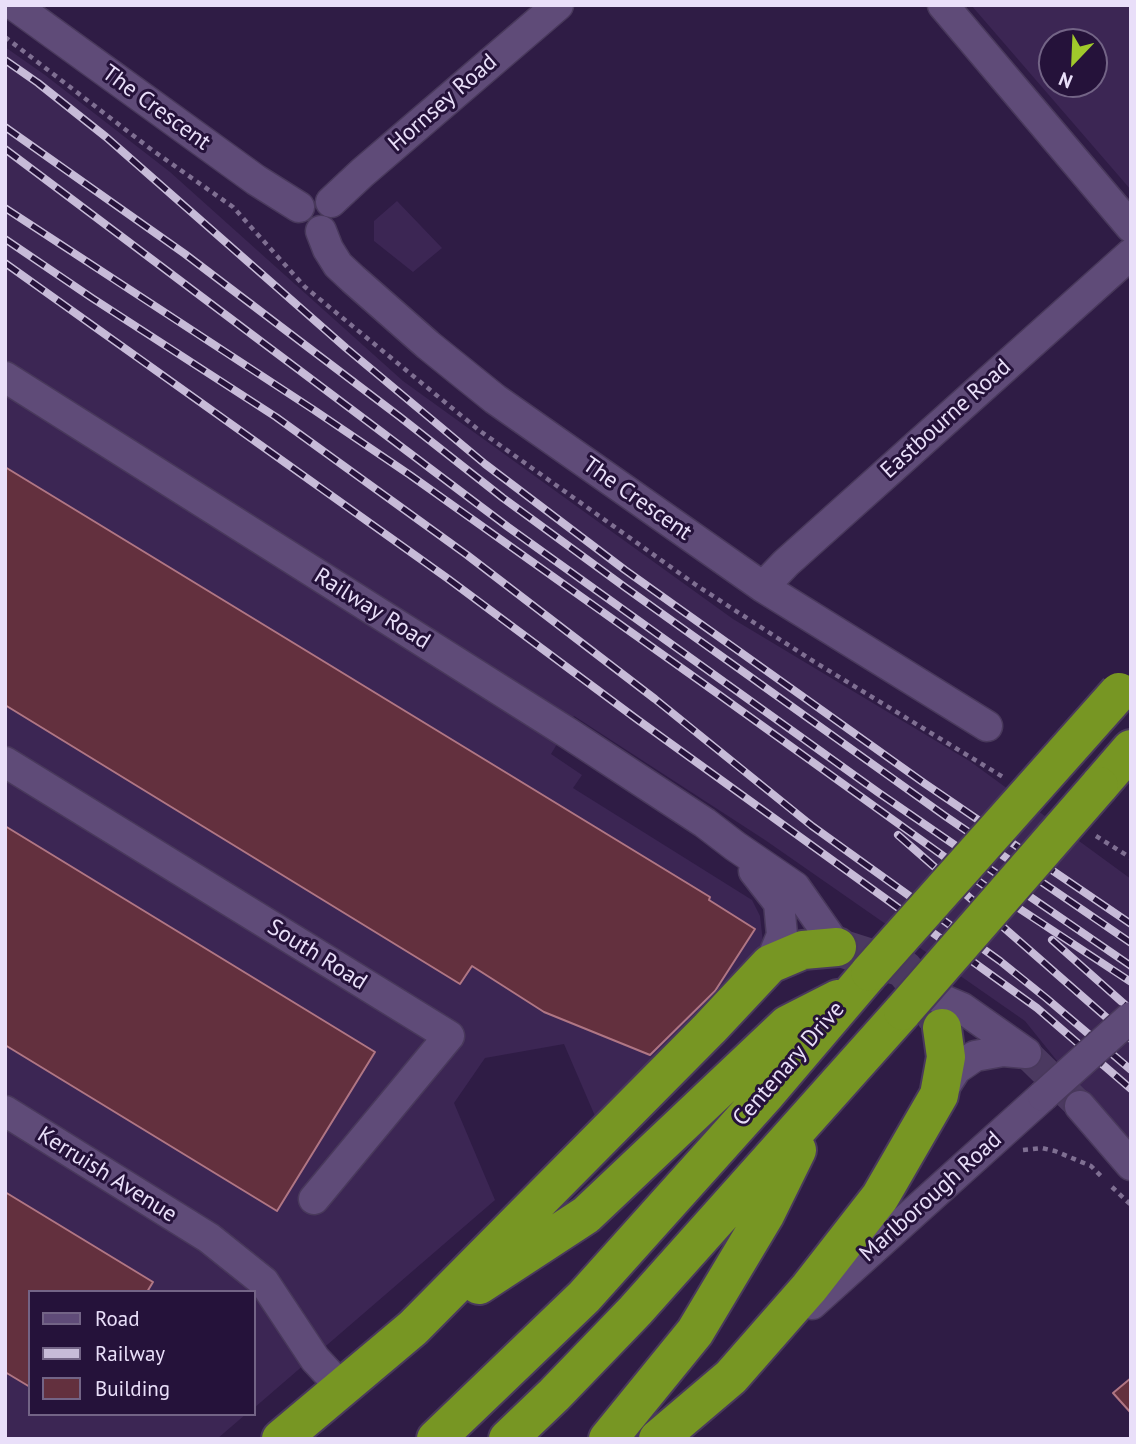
<!DOCTYPE html>
<html>
<head>
<meta charset="utf-8">
<style>
  body { margin:0 }
  #map { position:relative; width:1136px; height:1444px; overflow:hidden; background:#2f1c45; font-family:"PT Sans",sans-serif }
  canvas { display:block }
  .frame { position:absolute; inset:0; border:7px solid #e9dff9; pointer-events:none }
  .legend { position:absolute; left:28px; top:1290px; width:228px; height:126px; box-sizing:border-box; background:#25123a; border:2px solid #736486; margin:0; padding:9px 12px; list-style:none; font-size:21px; color:#e9dff9 }
  .legend li { display:flex; align-items:center; gap:14px; height:35px }
  .legend b { width:35px; border:2px solid #736486 }
  .north { position:absolute; left:1038px; top:28px; width:70px; height:70px; box-sizing:border-box; background:#25123a; border:2px solid #736486; border-radius:50%; rotate:203deg; font-size:19px; font-weight:700; line-height:28px; text-align:center; color:#e9dff9 }
  .north::after { content:''; display:block; margin:auto; width:24px; height:32px; background:#a1c92b; clip-path:polygon(50% 0,100% 100%,50% 72%,0 100%) }
</style>
</head>
<body>
<div id="map">
<canvas width="1136" height="1444"></canvas>
<div class="frame"></div>
<ul class="legend">
<li><b style="height:9px;background:#5f4b78"></b>Road</li>
<li><b style="height:9px;background:#c7bbd8"></b>Railway</li>
<li><b style="height:19px;background:#63303e"></b>Building</li>
</ul>
<div class="north">N</div>
</div>
<script>
const context = document.querySelector('canvas').getContext('2d');
context.lineJoin = 'round';
function fill(path, color) { context.fillStyle = color; context.fill(path, 'evenodd'); }
const toPath = rows => new Path2D(rows.map(r => 'M' + r).join(''));
function strokePath(path, color, width, dash) { context.strokeStyle = color; context.lineWidth = width; context.lineCap = dash ? 'butt' : 'round'; context.setLineDash(dash || []); context.stroke(path); }
function write(font, color, halo, rows, align = 'center') {
  context.font = font + ' "PT Sans",sans-serif'; context.lineWidth = 6; context.setLineDash([]); context.textBaseline = 'middle'; context.strokeStyle = halo; context.fillStyle = color; for (const [text, x, y, turn = 0] of rows) {
    context.save(); context.translate(x, y); context.rotate((+turn || 0) * Math.PI / 180); context.textAlign = isNaN(turn) ? turn : align; if (halo) context.strokeText(text, 0, 0); context.fillText(text, 0, 0); context.restore();
  }
}
const built = toPath([
  [971,5,1131,5,1131,190],
  [1052,42,1094,42,1094,84,1052,84],
  [5,47,45,75,170,172,403,381,733,619,971,762,1131,879,1131,1143,1107,1123,1025,1021,765,840,574,716,551,754,582,775,573,788,752,900,760,916,763,942,754,960,634,1080,595,1116,564,1044,485,1058,454,1103,495,1200,254,1408,254,1292,30,1292,30,1414,246,1414,217,1439,5,1439],
  [397,201,442,248,413,272,374,241,374,221]
]);
const building = toPath([
  [5,467,710,897,709,900,755,929,715,991,650,1055,544,1012,472,966,460,984,5,705,5,467],
  [5,826,375,1052,277,1211,5,1045,5,826],
  [5,1192,153,1282,147,1292,30,1292,30,1387,5,1372,5,1192],
  [1131,1378,1131,1413,1113,1393,1131,1378]
]);
const minorTunnel = toPath([
  [1026,1053,1080,1106]
]);
const highwayTunnel = toPath([
  [837,947,903,968,922,991,937,1019]
]);
const path = toPath([
  [5,37,152,150,233,207,305,287,480,431,696,585,813,661,1003,777],
  [1096,836,1131,858],
  [1023,1150,1042,1148,1055,1151,1091,1166,1101,1176],
  [1112,1187,1131,1205]
]);
const minor = toPath([
  [14,5,256,180,299,207],
  [943,5,1131,227],
  [331,202,362,173,558,5],
  [321,231,328,249,338,265,353,279,428,345,495,399,763,587,987,726],
  [5,377,568,733,705,823,735,846,795,887,837,947],
  [763,587,786,563,1131,254],
  [5,762,449,1036,314,1199],
  [754,871,779,903,782,935,770,964],
  [922,991,962,1008,1026,1053],
  [940,1094,956,1069,975,1056,1003,1051,1026,1053],
  [1080,1106,1131,1165],
  [5,1111,209,1238,264,1282,315,1359,342,1388],
  [812,1304,1043,1096]
]);
const highway = toPath([
  [1099,786,1131,749],
  [479,1285,586,1215,787,1025,838,999],
  [281,1439,413,1328,710,1028,770,964,803,950,837,947],
  [436,1439,584,1297,767,1093,870,972],
  [508,1439,554,1395,635,1311,903,1011],
  [608,1439,695,1332,765,1215,797,1150],
  [658,1439,731,1377,809,1288,880,1197,939,1095,946,1057,942,1028]
]);
const rail = toPath([
  [5,60,38,83,106,137,346,348,485,464,625,570,924,783,1131,924],
  [5,127,185,254,400,417,503,498,626,588,945,816,1131,943],
  [5,149,508,527,879,793,1131,966],
  [5,208,314,410,410,475,718,694,985,886,1131,982],
  [5,239,92,298,276,417,467,555,655,699,812,826,1000,961,1046,998,1131,1070],
  [5,263,447,578,638,720,1037,1008,1131,1089],
  [898,835,1131,1039],
  [1052,940,1131,1010]
]);
const minorBridge = toPath([
  [1043,1096,1131,1017]
]);
const highwayBridge = toPath([
  [870,972,1119,692],
  [903,1011,1099,786]
]);
const streetNames = [
  ["Hornsey Road",443,103,-41],
  ["The Crescent",156,108,36],
  ["Eastbourne Road",946,419,-42],
  ["The Crescent",637,499,35],
  ["Railway Road",372,609,32],
  ["South Road",317,955,32],
  ["Centenary Drive",789,1064,-49],
  ["Kerruish Avenue",107,1175,32],
  ["Marlborough Road",931,1197,-42]
];
fill(built, '#3c2654');
fill(building, '#63303e');
strokePath(building, '#b07684', 2);
strokePath(minorTunnel, '#4b3960', 30, [30, 15]);
strokePath(highwayTunnel, '#4b3960', 38, [38, 19]);
strokePath(minor, '#49395c', 33);
strokePath(highway, '#49395c', 42);
strokePath(path, '#7f6f92', 4.5, [5, 5]);
strokePath(minor, '#5f4b78', 30);
strokePath(highway, '#779623', 38);
strokePath(rail, '#c7bbd8', 8);
strokePath(rail, '#25123a', 5, [16]);
strokePath(minorBridge, '#49395c', 33, []);
strokePath(highwayBridge, '#49395c', 42, []);
strokePath(minorBridge, '#5f4b78', 30);
strokePath(highwayBridge, '#779623', 38);
write('23px', '#e9dff9', '#25123a', streetNames);
</script>
</body>
</html>
